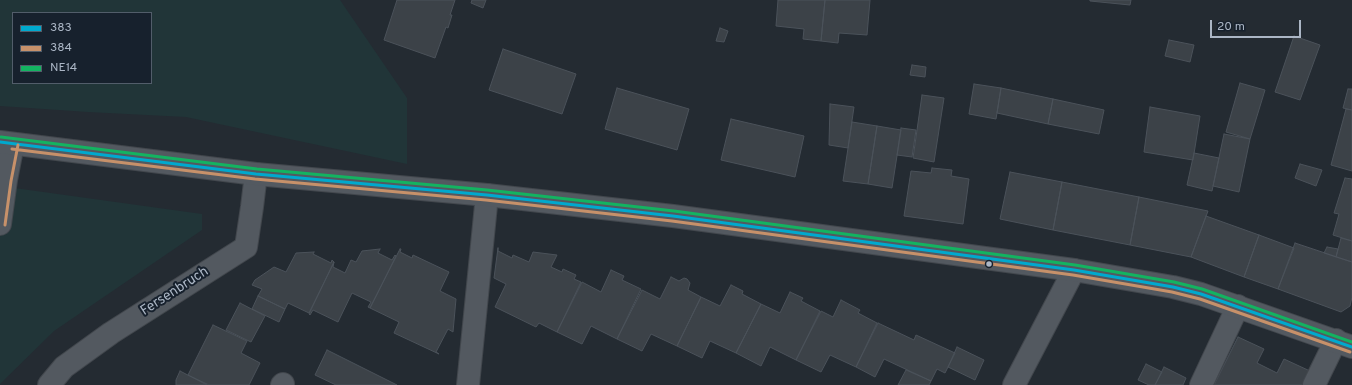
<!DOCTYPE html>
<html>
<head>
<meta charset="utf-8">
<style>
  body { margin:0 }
  #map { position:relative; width:1352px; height:385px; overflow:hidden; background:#242b32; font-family:Overpass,sans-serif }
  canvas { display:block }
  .legend { position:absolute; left:12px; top:12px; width:140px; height:72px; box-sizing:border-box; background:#17212d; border:1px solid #525d6a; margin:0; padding:5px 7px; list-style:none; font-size:12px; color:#abb6c5 }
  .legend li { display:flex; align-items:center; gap:8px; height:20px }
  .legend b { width:20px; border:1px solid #525d6a }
  .scale { position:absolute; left:1210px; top:20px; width:91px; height:18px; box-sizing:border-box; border:2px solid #abb6c5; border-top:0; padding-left:5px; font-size:12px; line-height:14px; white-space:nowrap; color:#abb6c5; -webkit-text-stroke:3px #17212d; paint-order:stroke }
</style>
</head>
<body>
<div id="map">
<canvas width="1352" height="385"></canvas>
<ul class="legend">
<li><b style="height:5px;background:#00a9ce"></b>383</li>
<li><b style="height:5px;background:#c7916a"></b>384</li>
<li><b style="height:5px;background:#13b361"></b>NE14</li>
</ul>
<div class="scale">20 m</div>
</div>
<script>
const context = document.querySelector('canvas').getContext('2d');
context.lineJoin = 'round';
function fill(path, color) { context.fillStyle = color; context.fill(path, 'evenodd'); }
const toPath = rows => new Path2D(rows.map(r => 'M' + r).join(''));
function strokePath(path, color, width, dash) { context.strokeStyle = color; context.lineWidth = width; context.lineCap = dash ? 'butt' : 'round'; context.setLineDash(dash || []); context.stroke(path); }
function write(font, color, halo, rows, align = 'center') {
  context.font = font + ' Overpass,sans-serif'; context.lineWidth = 4; context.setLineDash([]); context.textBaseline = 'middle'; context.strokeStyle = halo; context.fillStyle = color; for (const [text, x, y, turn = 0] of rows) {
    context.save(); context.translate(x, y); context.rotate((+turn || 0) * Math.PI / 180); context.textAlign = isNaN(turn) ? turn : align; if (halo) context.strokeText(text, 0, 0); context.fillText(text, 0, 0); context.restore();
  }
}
const green = toPath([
  [0,0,340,0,407,98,407,164,186,117,88,112,0,106],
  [13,13,151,13,151,83,13,83],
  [0,186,202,214,202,230,54,331,0,384]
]);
const building = toPath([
  [397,0,455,0,450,15,452,15,448,28,446,27,435,58,384,40,397,0],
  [472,0,486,0,483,8,471,3,472,0],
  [778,0,825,0,821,41,803,39,804,29,776,26,778,0],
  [825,0,870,0,867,35,839,33,838,43,821,41,825,0],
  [1090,0,1131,0,1130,5,1090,1,1090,0],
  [720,28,728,31,724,42,716,41,720,28],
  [1294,36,1320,45,1300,100,1275,92,1294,36],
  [1169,40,1194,45,1190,62,1165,56,1169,40],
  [503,49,576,74,562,114,489,90,503,49],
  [912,65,926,67,925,77,910,75,912,65],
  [1240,83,1265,90,1250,139,1226,132,1240,83],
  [974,84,1001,88,996,119,969,114,974,84],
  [617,88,689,109,677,150,605,129,617,88],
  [1001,88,1053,99,1048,124,997,113,1001,88],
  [1348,89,1352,89,1352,110,1343,108,1348,89],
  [922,95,944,98,934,162,913,158,922,95],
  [1053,99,1104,110,1099,134,1048,124,1053,99],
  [830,104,854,107,848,148,829,145,830,104],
  [1150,107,1200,116,1193,160,1144,152,1150,107],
  [1346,109,1352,110,1352,171,1331,165,1346,109],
  [731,119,804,136,795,177,721,160,731,119],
  [852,122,877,126,868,184,843,181,852,122],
  [877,126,901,130,892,188,868,184,877,126],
  [901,128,916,130,912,157,897,155,901,128],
  [1224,134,1250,139,1239,192,1213,186,1224,134],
  [1194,153,1219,158,1212,191,1187,185,1194,153],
  [1300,164,1322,170,1316,186,1295,178,1300,164],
  [932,168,952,170,951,176,969,179,963,224,904,216,911,171,931,173,932,168],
  [1010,172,1062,182,1053,230,1000,219,1010,172],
  [1345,178,1352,179,1352,241,1333,235,1339,214,1334,213,1345,178],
  [1062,182,1139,197,1130,245,1053,230,1062,182],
  [1139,197,1208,211,1191,257,1130,245,1139,197],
  [1206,216,1259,235,1244,277,1191,257,1206,216],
  [1259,235,1294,248,1278,289,1244,277,1259,235],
  [1341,238,1352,241,1352,262,1336,257,1341,238],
  [1295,243,1352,262,1352,297,1350,306,1341,312,1278,289,1295,243],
  [1327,247,1338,249,1336,257,1324,253,1327,247],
  [498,248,498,251,512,258,513,255,529,262,533,252,557,255,551,267,562,272,563,269,576,275,574,279,581,282,557,332,539,323,536,327,495,307,506,284,494,278,498,248],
  [380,249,378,253,392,260,395,255,396,256,370,308,368,307,371,302,352,293,338,322,313,310,310,315,309,314,334,262,333,267,345,273,351,260,356,262,362,251,380,249],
  [400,249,401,249,400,252,412,258,413,255,449,272,440,291,456,299,453,332,448,329,436,352,439,354,394,333,399,322,370,308,400,249],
  [314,252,313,254,331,263,332,260,334,262,309,313,288,303,285,309,258,296,262,289,252,285,255,280,274,267,286,272,296,253,314,252],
  [611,270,624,276,622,280,641,289,617,339,591,326,582,344,557,332,582,282,601,292,611,270],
  [671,277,679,281,684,278,687,279,690,283,688,290,701,297,677,346,651,334,642,351,617,339,642,290,660,299,671,277],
  [731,285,743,291,742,294,761,304,736,353,710,341,702,358,677,346,701,297,720,306,731,285],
  [790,292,803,298,801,301,820,311,796,360,770,347,761,366,736,353,761,304,780,313,790,292],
  [258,296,285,309,279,322,252,309,258,296],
  [841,300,860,310,858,313,877,323,856,367,830,355,821,372,796,360,821,311,833,317,841,300],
  [240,303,265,316,251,342,226,330,240,303],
  [878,323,914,340,916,335,955,353,945,373,937,369,931,381,884,359,875,377,856,367,878,323],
  [213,325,247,341,241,353,260,363,249,385,209,385,188,375,213,325],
  [1238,337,1264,349,1257,363,1277,373,1284,359,1310,371,1304,385,1214,385,1238,337],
  [957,347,984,360,975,380,948,367,957,347],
  [327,350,397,385,336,385,315,375,327,350],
  [1146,364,1162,372,1155,385,1149,385,1138,380,1146,364],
  [1164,367,1186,378,1183,385,1155,385,1164,367],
  [906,370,931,381,929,385,898,385,906,370],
  [180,371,207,385,176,385,176,380,180,371]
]);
const minor = toPath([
  [0,224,6,180,13,144],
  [49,385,64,367,111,333,246,247,252,207,256,174],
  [282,385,283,384],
  [468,385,487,195],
  [1014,385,1074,270],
  [1201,385,1238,306],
  [1314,385,1336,340]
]);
const tertiary = toPath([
  [0,142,256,174,487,195,673,216,1074,270,1173,287,1201,294,1352,347]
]);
const bus1 = toPath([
  [0,142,256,174,487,195,673,216,1074,270,1173,287,1201,294,1352,347]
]);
const bus2 = toPath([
  [12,149,255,179,486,200,672,221,1073,275,1172,292,1200,299,1350,352],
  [5,225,11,181,18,145]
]);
const bus3 = toPath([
  [1,137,257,169,487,190,674,211,1075,265,1174,282,1202,289,1352,342]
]);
const markers = [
  [989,264,3.5,"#abb6c5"]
];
const streetNames = [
  ["Fersenbruch",175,292,-33]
];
fill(green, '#213538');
fill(building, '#3c4248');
strokePath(building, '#4b525a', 1);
strokePath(minor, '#42474d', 24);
strokePath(tertiary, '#42474d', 24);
strokePath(minor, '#535960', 22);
strokePath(tertiary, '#535960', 22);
strokePath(bus1, '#00a9ce', 3);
strokePath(bus2, '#c7916a', 3);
strokePath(bus3, '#13b361', 3);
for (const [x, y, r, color] of markers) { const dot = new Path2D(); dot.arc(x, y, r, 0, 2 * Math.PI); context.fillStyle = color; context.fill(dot); strokePath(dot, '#17212d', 1.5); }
write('14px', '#abb6c5', '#17212d', streetNames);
</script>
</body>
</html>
